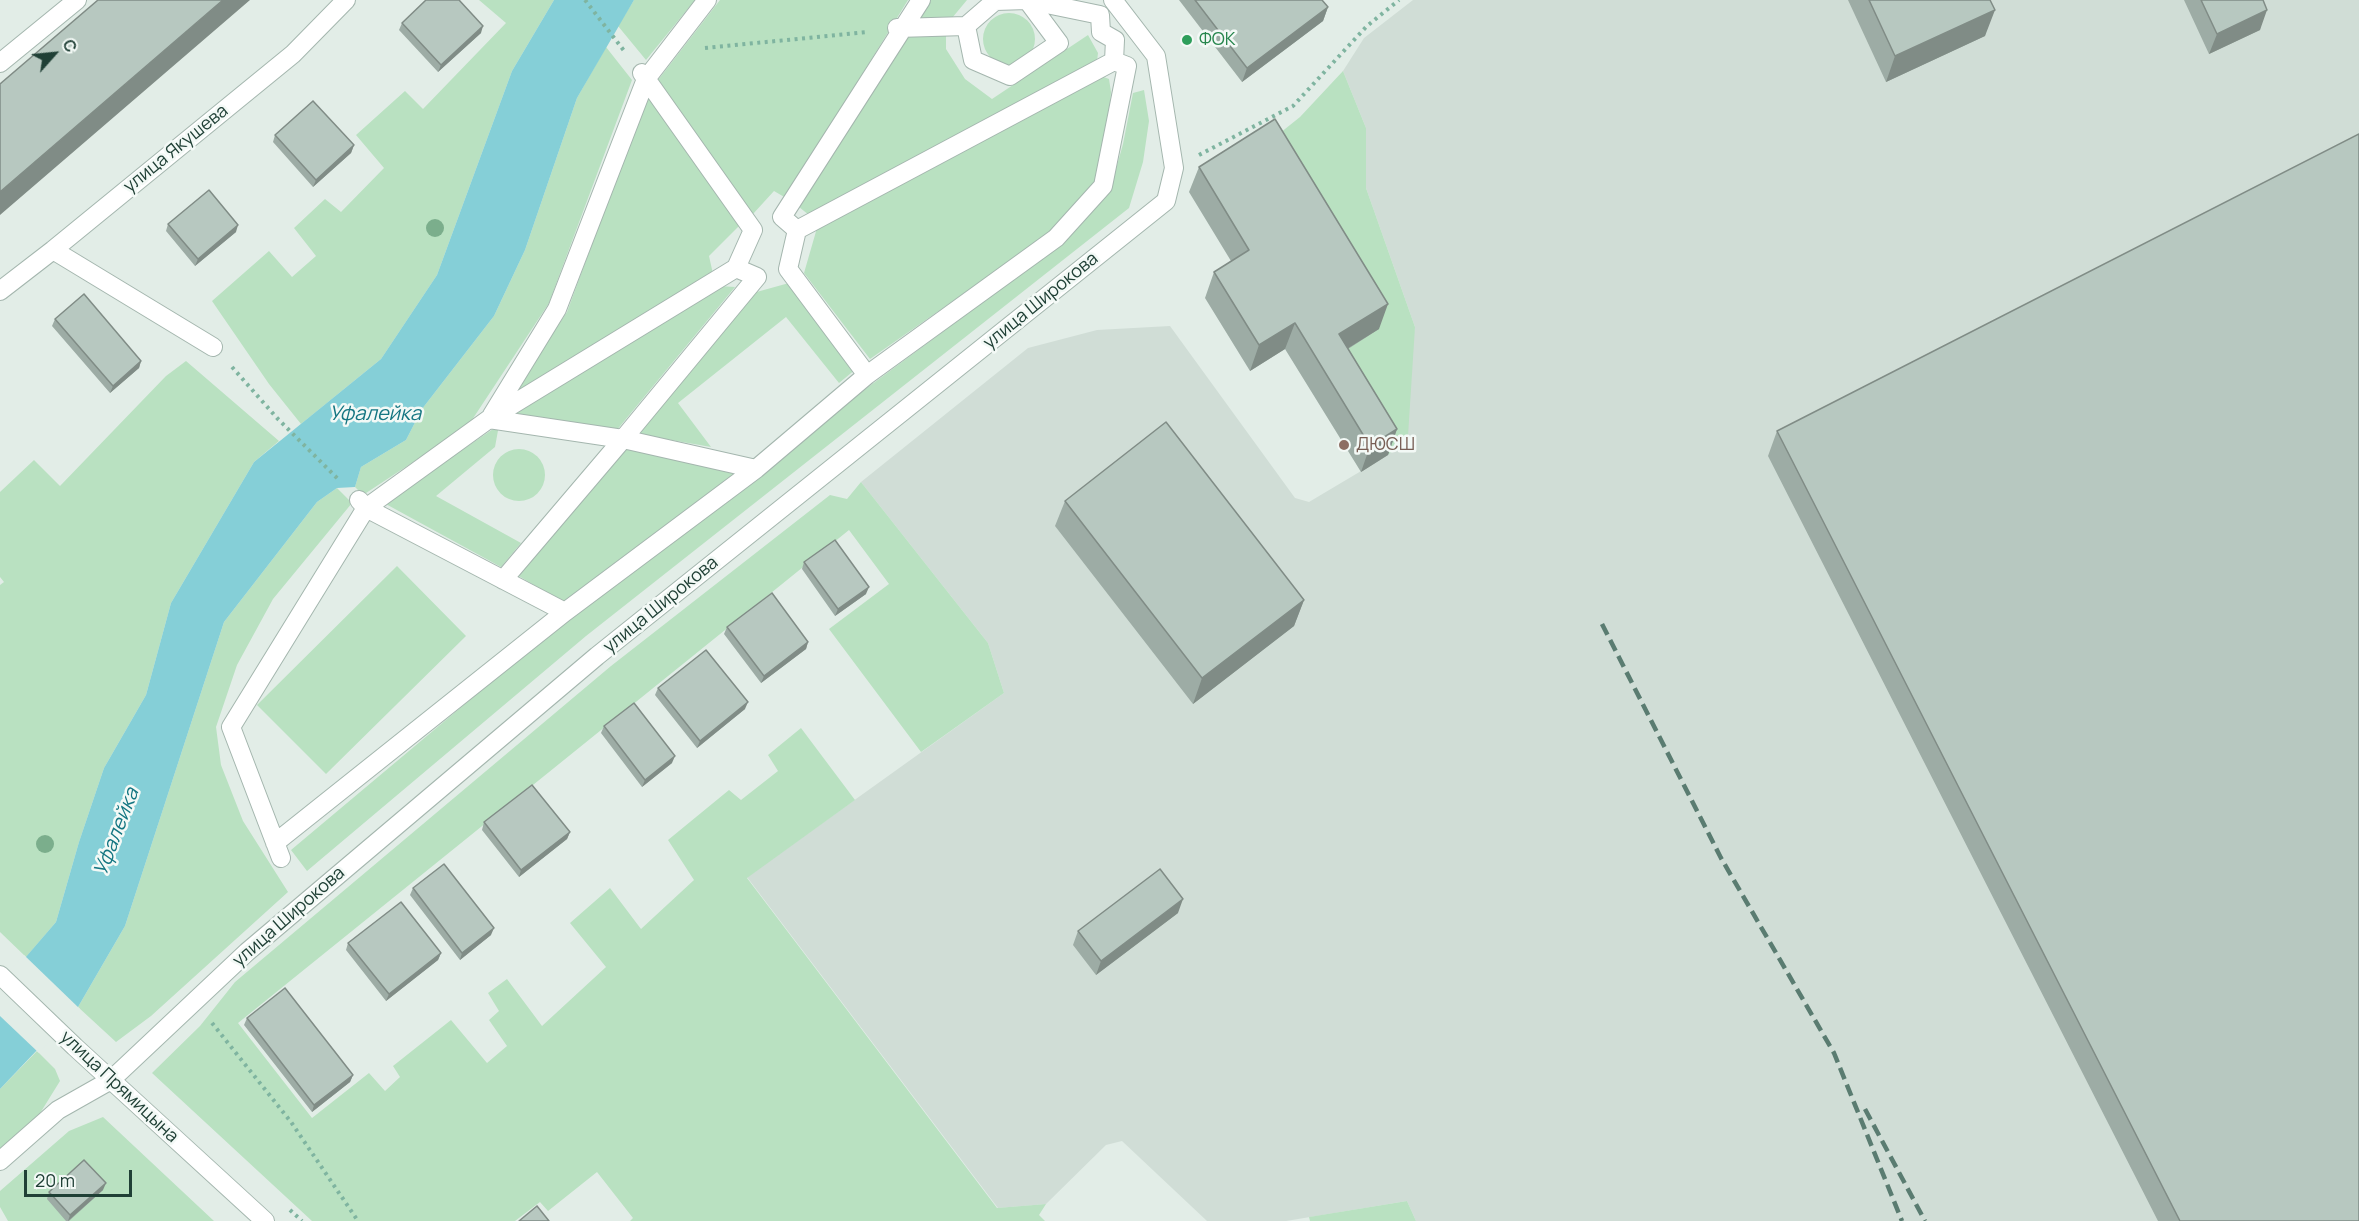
<!DOCTYPE html>
<html>
<head>
<meta charset="utf-8">
<style>
  body { margin:0 }
  #map { position:relative; width:2359px; height:1221px; overflow:hidden; background:#e2ede7; font-family:Manrope,sans-serif }
  canvas { display:block }
  .north { position:absolute; left:24px; top:24px; width:60px; height:60px; -webkit-text-stroke:4px #f3f9f6; paint-order:stroke; rotate:63deg; font-size:16px; font-weight:700; line-height:24px; text-align:center; color:#204036 }
  .north::after { content:''; display:block; margin:auto; width:21px; height:27px; background:#204036; clip-path:polygon(50% 0,100% 100%,50% 72%,0 100%) }
  .scale { position:absolute; left:24px; top:1170px; width:108px; height:27px; box-sizing:border-box; border:3px solid #204036; border-top:0; padding-left:8px; font-size:18px; line-height:21px; white-space:nowrap; color:#204036; -webkit-text-stroke:4px #f3f9f6; paint-order:stroke }
</style>
</head>
<body>
<div id="map">
<canvas width="2359" height="1221"></canvas>
<div class="north">С</div>
<div class="scale">20 m</div>
</div>
<script>
const context = document.querySelector('canvas').getContext('2d');
context.lineJoin = 'round';
function fill(path, color) { context.fillStyle = color; context.fill(path, 'evenodd'); }
const toPath = rows => new Path2D(rows.map(r => 'M' + r).join(''));
function strokePath(path, color, width, dash) { context.strokeStyle = color; context.lineWidth = width; context.lineCap = dash ? 'butt' : 'round'; context.setLineDash(dash || []); context.stroke(path); }
function write(font, color, halo, rows, align = 'center') {
  context.font = font + ' Manrope,sans-serif'; context.lineWidth = 5; context.setLineDash([]); context.textBaseline = 'middle'; context.strokeStyle = halo; context.fillStyle = color; for (const [text, x, y, turn = 0] of rows) {
    context.save(); context.translate(x, y); context.rotate((+turn || 0) * Math.PI / 180); context.textAlign = isNaN(turn) ? turn : align; if (halo) context.strokeText(text, 0, 0); context.fillText(text, 0, 0); context.restore();
  }
}
const built = toPath([
  [1413,0,2359,0,2359,1221,1416,1221,1407,1201,1286,1221,1207,1221,1122,1141,1106,1145,1046,1204,998,1208,747,877,1004,693,988,643,861,482,1028,348,1097,330,1170,326,1295,498,1309,502,1388,455,1415,327,1366,188,1366,128,1343,71,1364,38]
]);
const green = toPath([
  [479,0,554,0,512,71,437,275,381,359,301,424,269,384,212,301,269,251,292,277,316,256,294,228,325,199,341,212,384,168,356,135,405,91,423,109,506,23],
  [634,0,695,0,646,60,618,26],
  [720,0,908,0,786,198,774,191,753,214,658,80],
  [931,0,967,0,952,18,920,18],
  '983 39a26 26 0 1 1 52 0a26 26 0 1 1-52 0Z',
  [946,33,946,49,965,79,992,99,1088,35,1098,53,1097,61,809,215,799,207,908,37],
  [606,47,632,80,549,303,468,426,363,495,355,487,361,467,406,440,422,409,494,316,525,250,577,98],
  [1343,71,1366,128,1366,188,1415,327,1408,436,1388,455,1265,145,1300,117],
  [1101,76,1109,79,1111,92,1108,129,1096,180,1053,231,870,359,804,273,817,228],
  [1144,90,1149,121,1143,162,1129,208,586,636,307,871,291,850,571,615,852,399,1063,243,1111,187,1123,144,1133,93],
  [647,95,741,224,709,256,713,274,506,404,567,312],
  [789,283,856,369,839,383,786,317,678,403,711,447,637,434,753,293],
  [719,286,735,287,616,431,507,417],
  [186,361,279,441,254,462,171,603,146,695,104,768,79,842,56,922,26,957,0,932,0,585,4,582,0,577,0,492,34,460,60,486,166,376],
  [499,425,495,447,436,496,521,543,501,567,384,503],
  [624,448,740,472,566,604,517,575],
  '493 475a26 26 0 1 1 52 0a26 26 0 1 1-52 0Z',
  [861,482,988,643,1004,693,921,752,829,629,889,584,849,530,238,1023,312,1118,369,1073,385,1091,400,1077,393,1066,451,1020,487,1063,507,1046,489,1020,499,1011,488,993,507,979,542,1026,606,967,570,923,610,888,641,929,694,880,668,840,729,790,741,800,778,771,768,755,801,728,855,800,747,878,997,1208,1046,1204,1039,1215,1045,1221,630,1221,633,1218,597,1172,548,1211,540,1202,515,1221,312,1221,152,1073,200,1026,235,982,611,666,830,495,847,499],
  [337,488,352,503,273,599,237,665,216,727,221,765,243,821,288,892,151,1016,116,1042,78,1007,125,926,224,622,317,502],
  [397,566,466,636,326,774,257,705],
  [37,1051,55,1069,60,1081,34,1123,0,1150,0,1089],
  [103,1117,214,1221,8,1221,0,1207,0,1191,69,1131],
  [1407,1201,1416,1221,1310,1221,1309,1217]
]);
const water = toPath([
  [554,0,634,0,577,98,525,250,494,316,422,409,406,440,361,467,355,487,337,488,317,502,224,622,125,926,78,1007,0,1089,0,987,56,922,79,842,104,768,146,695,171,603,254,462,381,359,437,275,512,71]
]);
const pier = toPath([
  [24,955,80,1009,39,1053,0,1016,0,982]
]);
const path = toPath([
  [585,0,625,52],
  [705,48,868,32],
  [1199,155,1293,106,1367,26,1399,0],
  [232,367,277,418,340,481],
  [212,1023,291,1122,358,1221],
  [290,1210,302,1221]
]);
const minor = toPath([
  [966,26,995,1,1027,0,1100,15,1101,32,1115,40,1114,61],
  [897,28,966,26,973,60,1010,76,1059,43,1027,0],
  [0,63,77,0],
  [642,73,753,230,736,268],
  [797,230,788,269,867,375],
  [53,250,213,347],
  [0,291,53,250,293,54,346,0],
  [492,415,557,309,646,79,707,0],
  [489,419,623,439,503,580],
  [565,612,756,469],
  [275,843,565,612,366,508,489,419,736,268,757,277,623,439,756,469,867,375,1056,238,1103,186,1127,66,1114,61,797,230,782,217,921,0],
  [281,858,231,727,366,508,359,500],
  [0,975,75,1047,265,1221],
  [0,1161,58,1110,111,1080,247,952,597,656,1166,201,1174,168,1156,56,1113,0]
]);
const rail = toPath([
  [1602,624,1721,858,1834,1053,1902,1221],
  [1865,1109,1925,1221]
]);
const trees = [
  [435,228],
  [45,844]
];
const wall = toPath([
  [1179,0,1322,0,1328,7,1323,21,1242,82],
  [1848,0,1990,0,1985,36,1886,82],
  [2184,0,2263,0,2260,30,2209,54],
  [402,23,481,33,438,72,399,30],
  [275,135,354,145,351,153,313,187,273,142],
  [1199,167,1379,329,1348,349,1397,429,1388,455,1361,472,1285,349,1250,371,1205,298,1214,272,1231,261,1189,192],
  [168,224,236,232,195,266,166,231],
  [55,319,141,361,139,368,110,393,52,326],
  [1777,431,2359,1221,2158,1221,1768,456],
  [1065,501,1304,600,1294,626,1193,704,1055,526],
  [804,562,866,594,835,616,802,569],
  [727,627,808,642,806,649,761,683,724,634],
  [658,688,745,709,697,748,655,695],
  [604,726,672,763,642,787,601,733],
  [484,822,570,832,567,839,519,877,482,830],
  [413,888,491,935,460,960,410,895],
  [1178,913,1096,975,1073,945,1078,931],
  [348,943,441,953,438,960,386,1001,346,950],
  [247,1018,353,1075,350,1082,312,1112,244,1025],
  [103,1190,69,1221,66,1221,47,1199,49,1192]
]);
const shadedWall = toPath([
  [223,0,250,0,0,215,0,192],
  [1328,7,1323,21,1242,82,1247,68],
  [1995,10,1985,36,1886,82,1895,56],
  [2267,10,2260,30,2209,54,2217,34],
  [483,26,481,33,438,72,441,65],
  [354,145,351,153,313,187,316,180],
  [238,225,236,232,195,266,198,259],
  [1388,304,1379,329,1329,360,1339,334],
  [1295,323,1285,349,1250,371,1259,345],
  [141,361,139,368,110,393,113,386],
  [1397,429,1388,455,1361,472,1370,446],
  [869,587,866,594,835,616,838,609],
  [1304,600,1294,626,1193,704,1202,678],
  [808,642,806,649,761,683,764,676],
  [748,702,745,709,697,748,700,741],
  [675,756,672,763,642,787,645,780],
  [570,832,567,839,519,877,521,870],
  [1183,899,1178,913,1096,975,1101,961],
  [494,928,491,935,460,960,462,953],
  [441,953,438,960,386,1001,389,994],
  [353,1075,350,1082,312,1112,314,1105],
  [106,1183,103,1190,68,1221,70,1215]
]);
const building = toPath([
  [98,0,223,0,0,192,0,84,98,0],
  [426,0,459,0,483,26,441,65,402,23,426,0],
  [1195,0,1322,0,1328,7,1247,68,1195,0],
  [1869,0,1990,0,1995,10,1895,56,1869,0],
  [2201,0,2263,0,2267,10,2217,34,2201,0],
  [313,101,354,145,316,180,275,135,313,101],
  [1275,119,1388,304,1339,334,1397,429,1370,446,1295,323,1259,345,1214,272,1249,250,1199,167,1275,119],
  [2359,134,2359,1221,2180,1221,1777,431,2359,134],
  [209,190,238,225,198,259,168,224,209,190],
  [84,294,141,361,113,386,55,319,84,294],
  [1166,422,1304,600,1202,678,1065,501,1166,422],
  [835,540,869,587,838,609,804,562,835,540],
  [772,593,808,642,764,676,727,627,772,593],
  [706,650,748,702,700,741,658,688,706,650],
  [634,703,675,756,645,780,604,726,634,703],
  [532,785,570,832,521,870,484,822,532,785],
  [444,864,494,928,462,953,413,888,444,864],
  [1160,869,1183,899,1101,961,1078,931,1160,869],
  [401,902,441,953,389,994,348,943,401,902],
  [285,988,353,1075,314,1105,247,1018,285,988],
  [84,1160,106,1183,70,1215,49,1192,84,1160],
  [537,1206,549,1221,519,1221,537,1206]
]);
const markers = [
  [1187,40,6,"#2e9e5b"],
  [1344,445,6,"#8d6e63"]
];
const leisureNames = [
  ["ФОК",1199,40]
];
const streetNames = [
  ["улица Якушева",176,149,-39],
  ["улица Широкова",1041,301,-39],
  ["улица Широкова",661,605,-39],
  ["улица Широкова",289,917,-41],
  ["улица Прямицына",119,1087,43]
];
const educationNames = [
  ["ДЮСШ",1356,445]
];
const waterNames = [
  ["Уфалейка",375,414],
  ["Уфалейка",117,832,-69]
];
fill(built, '#d0ddd6');
fill(green, '#b9e1c1');
fill(water, '#85cfd7');
fill(pier, '#e2ede7');
strokePath(minor, '#a4b6ae', 20);
strokePath(path, '#7fb4a0', 4, [3, 4.5]);
strokePath(minor, '#fff', 18);
strokePath(rail, '#5a7c71', 4.5, [12, 6]);
context.fillStyle = '#7bae8c';
for (const [x, y] of trees) { context.beginPath(); context.arc(x, y, 9, 0, 2 * Math.PI); context.fill(); }
fill(wall, '#9daca5');
fill(shadedWall, '#808c86');
fill(building, '#b7c8c0');
strokePath(building, '#808c86', 1.5);
for (const [x, y, r, color] of markers) { const dot = new Path2D(); dot.arc(x, y, r, 0, 2 * Math.PI); context.fillStyle = color; context.fill(dot); strokePath(dot, '#f3f9f6', 2); }
write('18px', '#27864d', '#f3f9f6', leisureNames, 'left');
write('18px', '#204036', '#f3f9f6', streetNames);
write('18px', '#785e54', '#f3f9f6', educationNames, 'left');
write('italic 20px', '#147682', '#f3f9f6', waterNames);
</script>
</body>
</html>
